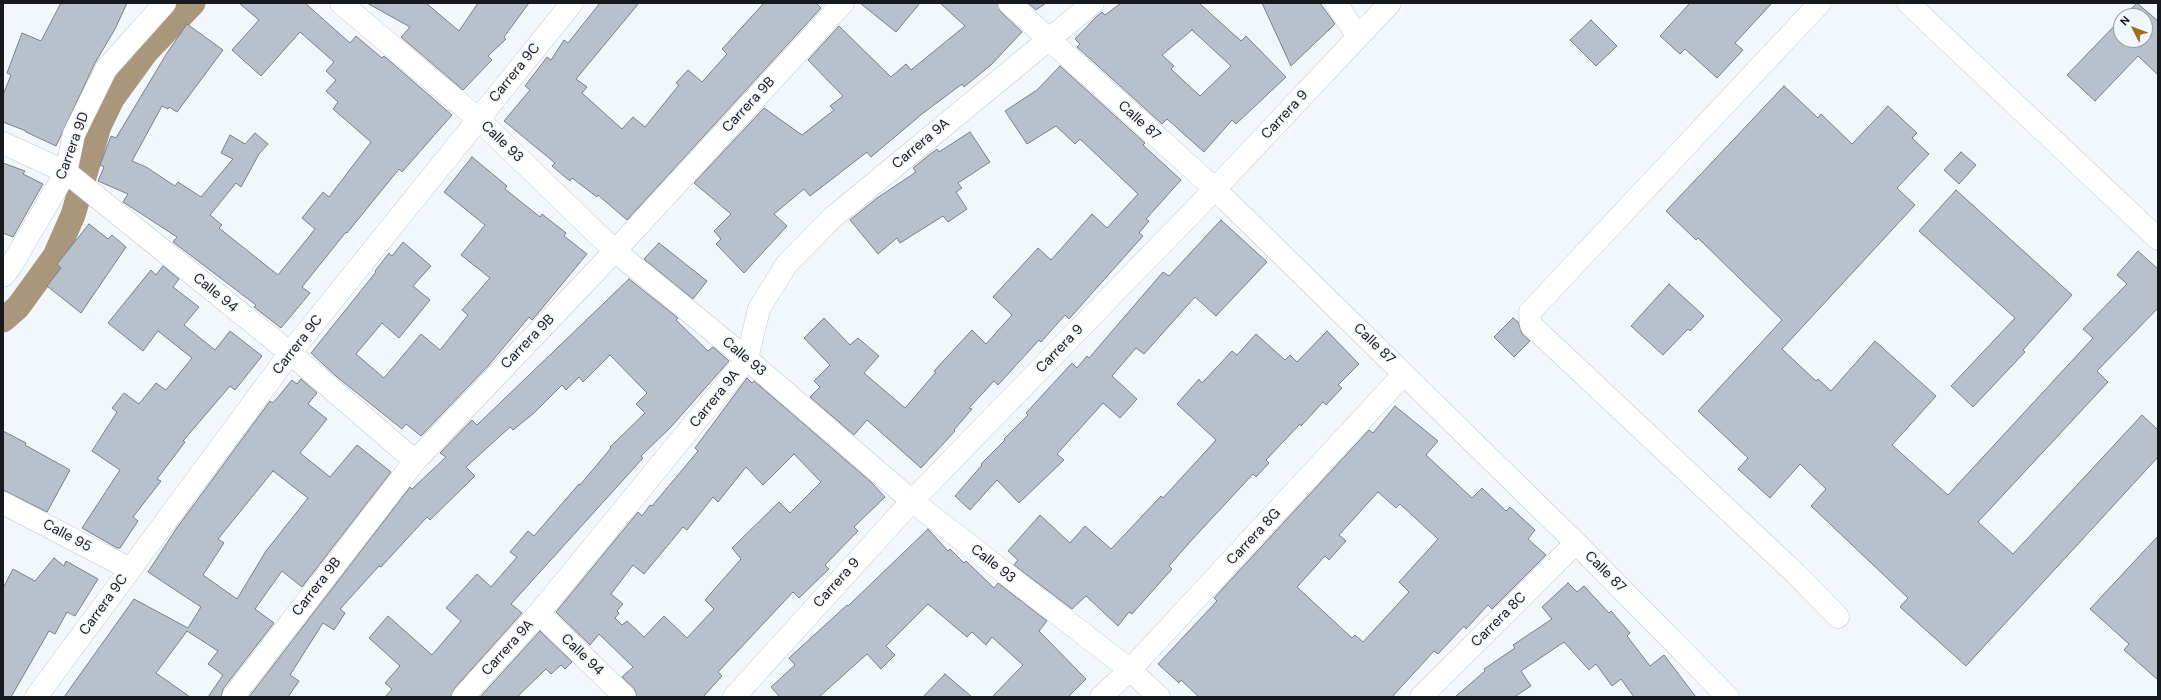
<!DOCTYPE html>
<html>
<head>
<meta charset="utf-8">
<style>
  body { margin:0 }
  #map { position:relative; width:2161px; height:700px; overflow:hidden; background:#f2f7fe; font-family:"DM Sans",sans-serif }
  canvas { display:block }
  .frame { position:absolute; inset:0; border:4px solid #16191d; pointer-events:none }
  .north { position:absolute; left:2113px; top:8px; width:40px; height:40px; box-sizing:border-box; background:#f2f7fe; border:1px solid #9a9ea4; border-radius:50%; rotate:312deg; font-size:11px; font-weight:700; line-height:16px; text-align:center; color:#16191d }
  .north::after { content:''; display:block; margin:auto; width:14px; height:18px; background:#9c6f1f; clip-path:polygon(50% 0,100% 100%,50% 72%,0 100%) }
</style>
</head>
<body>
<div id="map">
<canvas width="2161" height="700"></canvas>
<div class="frame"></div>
<div class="north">N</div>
</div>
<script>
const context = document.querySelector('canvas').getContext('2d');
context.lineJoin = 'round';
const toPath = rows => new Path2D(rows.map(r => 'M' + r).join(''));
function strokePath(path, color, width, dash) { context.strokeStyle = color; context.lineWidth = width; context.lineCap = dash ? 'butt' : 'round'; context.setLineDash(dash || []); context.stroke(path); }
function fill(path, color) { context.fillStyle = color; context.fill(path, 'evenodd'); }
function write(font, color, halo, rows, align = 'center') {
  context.font = font + ' "DM Sans",sans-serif'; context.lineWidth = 3; context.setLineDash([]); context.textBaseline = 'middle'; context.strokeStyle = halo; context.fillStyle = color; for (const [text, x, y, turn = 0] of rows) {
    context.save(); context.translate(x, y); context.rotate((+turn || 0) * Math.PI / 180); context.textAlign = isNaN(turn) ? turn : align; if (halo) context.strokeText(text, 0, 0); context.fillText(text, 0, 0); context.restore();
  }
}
const canal = toPath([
  [3,320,18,307,55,256,73,215,99,126,112,99,147,51,193,3]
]);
const building = toPath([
  [61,3,127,3,115,29,95,63,56,146,26,132,26,131,3,122,3,95,11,75,7,73,22,33,41,41,61,3],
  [239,3,305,3,350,43,356,36,382,58,384,56,452,115,402,172,399,169,347,233,346,232,302,287,310,293,281,328,254,307,256,305,173,242,177,237,123,202,128,194,98,181,104,167,100,165,111,136,116,138,167,53,187,24,223,50,177,112,169,107,168,109,162,106,132,161,146,167,175,186,178,182,201,197,233,159,221,153,230,135,245,144,255,133,268,144,259,154,241,187,236,183,210,215,222,225,219,228,278,275,307,239,315,229,302,218,323,192,329,197,371,142,333,109,338,102,326,91,336,80,326,71,334,62,300,32,261,76,232,50,259,20,239,3],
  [367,3,426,3,459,31,478,3,529,3,504,37,506,39,488,56,492,60,463,90,401,37,410,27,367,3],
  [600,3,639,3,576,79,587,87,582,93,622,129,633,117,645,127,679,85,676,83,688,70,702,82,727,54,722,49,764,3,816,3,821,8,627,220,598,195,597,197,572,178,570,181,552,166,555,163,504,121,530,90,525,86,547,57,551,60,564,40,568,43,600,3],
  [860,3,920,3,896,32,860,3],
  [940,3,997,3,1001,12,1022,32,991,65,964,87,962,84,922,114,871,157,867,152,810,196,804,189,774,214,787,226,744,273,716,244,721,239,714,231,731,214,694,183,764,108,802,135,834,110,830,106,843,96,808,60,839,26,891,77,906,64,911,70,965,26,940,3],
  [1028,3,1046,3,1036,10,1028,3],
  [1121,3,1199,3,1241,41,1246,36,1286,77,1236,124,1232,120,1204,152,1167,119,1162,124,1077,47,1080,44,1075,39,1096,17,1102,12,1105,15,1121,3],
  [1192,30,1231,66,1200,96,1171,69,1174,66,1162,55,1192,30],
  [1262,3,1320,3,1335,24,1291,66,1262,3],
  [1690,3,1772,3,1735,43,1743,50,1717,78,1685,49,1680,54,1660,36,1690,3],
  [2137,3,2158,21,2158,75,2138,56,2095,101,2067,75,2121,19,2121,40,2145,40,2145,16,2124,16,2137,3],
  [1591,20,1617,46,1596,66,1570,40,1591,20],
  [1060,66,1145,143,1143,145,1181,180,1146,219,1149,221,1139,233,1143,236,1069,319,1065,315,1041,342,1039,340,998,385,994,381,969,408,972,409,954,430,955,431,921,468,867,420,854,435,810,397,820,387,814,381,830,365,804,338,824,318,850,345,858,338,879,356,864,373,905,408,936,372,934,371,972,330,986,344,1012,315,993,297,1038,248,1051,260,1092,214,1107,228,1138,194,1080,139,1075,144,1056,126,1027,144,1005,111,1037,90,1060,66],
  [1784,86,1818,118,1821,114,1852,144,1888,106,1917,133,1912,138,1929,154,1897,188,1915,205,1782,349,1816,381,1818,379,1831,391,1875,341,1936,396,1892,445,1948,495,2093,338,2083,329,2127,284,2117,275,2138,251,2158,269,2158,308,2097,371,2108,382,1978,522,2013,554,2142,415,2158,430,2158,457,1966,666,1900,607,1908,598,1811,506,1826,489,1800,464,1770,498,1738,469,1748,458,1698,411,1782,320,1698,238,1696,240,1666,211,1784,86],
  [970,132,990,162,958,183,962,188,956,192,967,209,948,222,943,216,900,243,897,238,878,254,850,220,877,198,916,172,913,168,929,155,937,149,939,152,970,132],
  [1961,152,1976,165,1959,184,1944,170,1961,152],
  [472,157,507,186,505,189,540,217,542,214,566,233,564,236,587,254,534,318,532,320,529,317,488,366,421,436,406,424,402,429,337,377,311,353,376,272,375,271,389,253,392,256,403,242,431,266,413,286,430,300,399,338,382,323,356,354,384,378,421,334,440,350,468,315,462,310,490,278,461,255,485,225,444,192,472,157],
  [3,163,25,171,23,174,43,184,13,237,3,233,3,163],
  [1956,190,2072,295,2023,350,2025,352,1973,407,1951,386,2015,318,1919,231,1956,190],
  [1221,220,1267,262,1216,316,1195,297,1144,354,1136,348,1112,376,1137,399,1120,418,1103,403,1057,454,1064,460,1019,503,997,480,970,510,955,496,982,465,981,464,1005,440,1004,439,1028,415,1026,413,1072,363,1077,368,1087,356,1089,358,1163,272,1169,276,1221,220],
  [89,224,108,239,112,235,126,247,81,313,47,286,61,268,57,264,89,224],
  [659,243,707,281,693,299,644,259,659,243],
  [163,266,179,279,173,287,199,307,184,325,215,350,230,331,262,356,235,390,230,386,183,441,185,442,157,479,161,481,133,517,138,521,120,548,117,548,82,528,120,470,92,451,117,412,112,408,124,393,139,404,156,383,166,390,192,358,158,331,143,351,108,323,151,270,156,275,163,266],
  [629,279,678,318,676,320,708,351,713,347,729,361,671,427,641,456,643,458,511,604,522,613,454,689,451,697,385,697,392,689,385,683,400,666,369,638,388,616,432,655,461,621,446,608,477,574,491,587,517,557,510,552,528,531,534,536,579,484,580,485,611,448,610,447,645,413,636,404,647,393,610,355,583,382,579,377,566,390,562,385,534,413,513,430,510,427,466,467,475,476,430,520,427,517,381,567,379,566,340,609,345,613,334,630,323,623,290,675,299,681,288,697,249,697,410,487,412,489,446,457,440,453,472,420,477,425,629,279],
  [1669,284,1704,316,1690,331,1688,329,1663,355,1631,326,1669,284],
  [1513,318,1518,322,1522,334,1530,341,1514,357,1494,337,1513,318],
  [1327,331,1359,364,1338,385,1342,388,1326,405,1323,402,1301,426,1300,424,1266,460,1269,463,1256,477,1253,474,1189,543,1169,566,1172,569,1132,614,1129,612,1118,626,1086,596,1072,609,1014,565,1018,560,1008,551,1040,515,1070,543,1085,526,1111,549,1161,496,1163,498,1216,440,1177,404,1199,379,1202,383,1232,351,1237,355,1256,334,1285,360,1290,355,1297,362,1327,331],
  [747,378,752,383,754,381,871,482,885,497,854,527,858,531,825,565,829,569,799,598,793,592,718,672,722,676,703,697,637,697,634,688,622,677,633,667,599,634,590,645,556,612,638,512,642,516,650,505,652,506,698,451,695,448,747,378],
  [794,454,821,482,790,513,779,502,732,548,741,559,705,600,714,609,687,638,664,616,644,637,627,621,622,625,615,618,619,613,617,611,623,604,611,594,633,565,644,574,683,527,687,530,713,497,718,502,746,467,763,485,794,454],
  [301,379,317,393,308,404,327,419,300,453,330,477,357,445,391,472,302,587,282,571,255,609,274,623,223,689,221,697,208,697,223,675,208,664,218,651,187,631,156,673,190,697,64,697,134,599,188,628,201,607,148,572,176,529,270,401,273,403,292,380,297,384,301,379],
  [273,471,308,498,266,551,237,599,203,575,224,543,218,539,273,471],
  [1395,406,1438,441,1426,455,1472,498,1482,488,1506,511,1510,507,1535,530,1528,539,1546,555,1492,609,1488,605,1466,629,1464,626,1438,654,1434,651,1392,697,1199,697,1181,680,1179,683,1158,664,1217,601,1214,598,1369,430,1373,433,1395,406],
  [1378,492,1396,508,1400,504,1438,539,1399,582,1409,592,1363,642,1355,635,1352,638,1297,587,1325,556,1329,560,1346,541,1339,535,1378,492],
  [3,431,26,443,25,445,70,470,47,512,3,490,3,431],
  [928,529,948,551,950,549,964,563,966,561,994,588,998,583,1047,621,1039,631,1086,679,1068,697,992,697,1023,665,992,637,986,645,972,632,967,637,928,604,886,646,895,655,881,669,867,654,819,697,780,697,771,687,795,665,789,658,847,605,848,606,928,529],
  [2158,536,2158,680,2124,650,2129,644,2090,609,2158,536],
  [54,558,64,566,66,561,98,579,75,616,67,612,55,634,49,631,11,697,3,697,3,588,13,569,35,581,54,558],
  [1568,583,1577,592,1584,586,1609,613,1611,611,1630,633,1627,636,1650,666,1664,655,1696,697,1634,697,1621,679,1612,686,1596,664,1589,670,1564,642,1521,671,1531,686,1514,697,1455,697,1485,671,1484,669,1515,648,1513,645,1552,619,1542,607,1568,583],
  [540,631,572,662,565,669,561,665,551,674,546,669,517,697,480,697,540,631],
  [945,674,972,697,923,697,945,674]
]);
const minor = toPath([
  [341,3,478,119,615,251,747,359,912,501,1130,670,1159,697],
  [1009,3,1215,189,1576,543,1728,697],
  [1336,3,1358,37],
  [1820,3,1530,312,1531,325,1796,574,1838,617],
  [1908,3,2158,239],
  [3,143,66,172,290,353,415,461],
  [3,276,11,266,66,172,74,134,106,69,165,3],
  [3,503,130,569],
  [539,613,625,697],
  [36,697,290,353,572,3],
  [233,697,415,461,615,251,843,3],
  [463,697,539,613,747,359,759,309,786,265,832,218,1093,3],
  [734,697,912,501,1215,189,1390,3],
  [1101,697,1130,670,1404,374],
  [1421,697,1576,543]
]);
const streetNames = [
  ["Carrera 9C",515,73,-51],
  ["Carrera 9B",749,105,-47],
  ["Carrera 9",1285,115,-47],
  ["Calle 87",1139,121,42],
  ["Calle 93",502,142,44],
  ["Carrera 9A",921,144,-40],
  ["Carrera 9D",73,146,-70],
  ["Calle 94",215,293,39],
  ["Carrera 9B",528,342,-46],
  ["Calle 87",1374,344,44],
  ["Carrera 9C",298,345,-52],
  ["Carrera 9",1060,349,-46],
  ["Calle 93",744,357,40],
  ["Carrera 9A",715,399,-51],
  ["Calle 95",67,536,28],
  ["Carrera 8G",1254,537,-47],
  ["Calle 93",993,564,38],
  ["Calle 87",1605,572,45],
  ["Carrera 9",837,583,-48],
  ["Carrera 9B",317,587,-52],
  ["Carrera 9C",104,605,-54],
  ["Carrera 8C",1499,620,-45],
  ["Carrera 9A",508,648,-48],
  ["Calle 94",582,655,44]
];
strokePath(canal, '#aa967a', 25);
fill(building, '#b8c0cb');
strokePath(building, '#79808b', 1);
strokePath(minor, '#c0c8d4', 23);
strokePath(minor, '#fff', 22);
write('14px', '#16191d', '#f2f7fe', streetNames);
</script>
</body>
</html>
